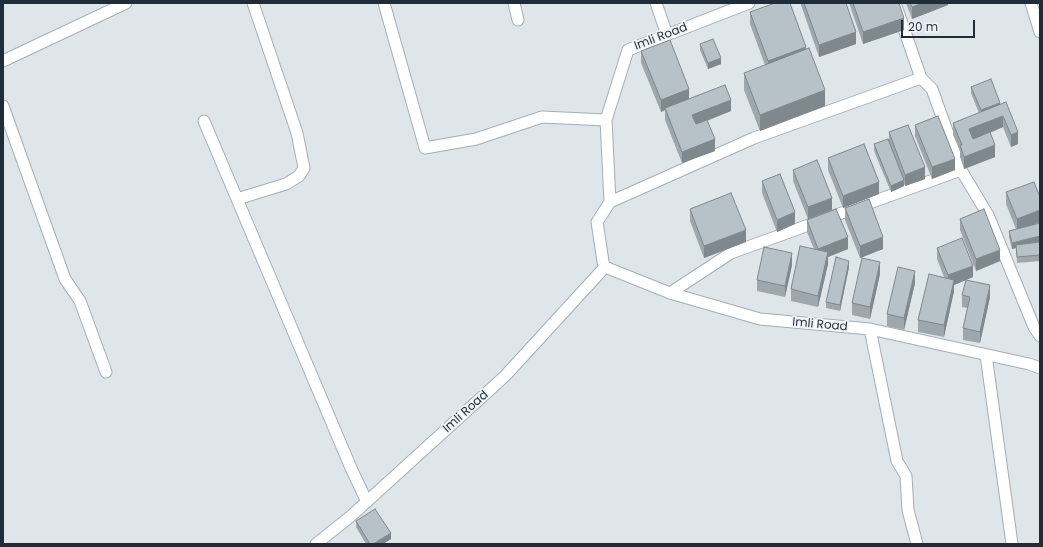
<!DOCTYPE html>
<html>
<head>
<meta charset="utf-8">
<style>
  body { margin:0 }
  #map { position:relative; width:1043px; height:547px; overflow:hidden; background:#dee6ea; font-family:Poppins,sans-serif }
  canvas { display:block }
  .frame { position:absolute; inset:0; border:4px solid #1f2d3a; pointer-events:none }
  .scale { position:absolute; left:901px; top:20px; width:74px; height:18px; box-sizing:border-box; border:2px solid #1f2d3a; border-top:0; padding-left:5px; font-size:12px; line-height:14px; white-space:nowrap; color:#1f2d3a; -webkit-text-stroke:3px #eef5f7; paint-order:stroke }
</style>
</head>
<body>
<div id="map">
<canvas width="1043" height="547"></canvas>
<div class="frame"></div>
<div class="scale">20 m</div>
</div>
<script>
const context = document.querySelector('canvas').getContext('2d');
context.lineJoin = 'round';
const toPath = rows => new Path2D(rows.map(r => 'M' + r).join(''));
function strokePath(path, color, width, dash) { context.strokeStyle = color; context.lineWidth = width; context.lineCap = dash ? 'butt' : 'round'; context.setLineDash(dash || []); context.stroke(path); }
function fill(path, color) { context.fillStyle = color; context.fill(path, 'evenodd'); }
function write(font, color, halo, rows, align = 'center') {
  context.font = font + ' Poppins,sans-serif'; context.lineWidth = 3.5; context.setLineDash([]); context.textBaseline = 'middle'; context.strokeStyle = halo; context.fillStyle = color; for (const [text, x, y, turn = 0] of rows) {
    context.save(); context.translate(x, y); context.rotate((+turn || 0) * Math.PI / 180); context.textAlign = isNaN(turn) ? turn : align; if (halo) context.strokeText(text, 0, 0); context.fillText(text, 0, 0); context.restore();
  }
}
const minor = toPath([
  [384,3,425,148,476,139,542,117,606,120],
  [514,3,518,20],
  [656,3,667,35],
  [895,3,921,78,932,89,961,170,988,215,1034,327,1040,336],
  [1031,3,1040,32],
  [3,61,126,3],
  [3,106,65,279,80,301,106,372],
  [204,121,351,468,367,502],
  [237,199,286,184,299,176,304,168,297,133,253,3],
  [610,202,754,138,921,78],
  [604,268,597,222,610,202,606,120,628,50,749,3],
  [670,293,731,253,961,170],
  [870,329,897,461,906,476,908,510,917,544],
  [986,355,1012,544],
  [316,544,351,516,505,376,605,267,670,293,760,319,870,329,1029,364,1040,368]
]);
const wall = toPath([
  [801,3,846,3,856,44,819,57,801,5],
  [849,3,899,3,904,30,863,44],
  [906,3,948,3,948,5,912,19],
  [750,12,806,49,825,106,760,131,744,90,744,73,765,65,750,24],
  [700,44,721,64,708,69,700,50],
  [641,51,689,99,731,111,707,121,715,151,682,163,665,120,665,110,661,112,641,63],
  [971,87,1000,105,1018,144,1011,147,1003,127,990,133,995,157,964,169,960,157,960,151,953,135,953,123,979,113,971,93],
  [915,125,955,170,932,179,915,136],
  [889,132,925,179,905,186,904,183,904,186,891,192,874,151,874,144,889,141],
  [828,158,879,194,843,208,828,170],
  [793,170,832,210,808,219,793,181],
  [762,181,795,224,777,232,762,193],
  [1006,192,1040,222,1033,225,1040,223,1040,261,1017,263,1016,248,1012,249,1009,237,1009,231,1016,229,1006,204],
  [845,208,883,249,860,258,845,220],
  [690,209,746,242,704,258,690,221],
  [960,219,1000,261,976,271,960,230],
  [807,220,848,249,828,257,828,264,818,307,791,301,791,289,814,249,807,232],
  [937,248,973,277,966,280,990,297,980,343,963,340,963,328,968,308,962,307,962,295,966,280,954,285,954,291,944,337,918,332,918,320,944,277,937,259],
  [792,265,785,297,757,291,757,280],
  [849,267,840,311,826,308,826,302],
  [880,274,870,319,852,315,852,303],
  [915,283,904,330,887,326,887,314],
  [356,521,391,539,383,544,366,544,356,527]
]);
const shadedWall = toPath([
  [923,3,948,3,948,5,912,19,912,7],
  [904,18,904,30,863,44,863,32],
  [856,32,856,44,819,57,819,45],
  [806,47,806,59,768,73,768,61],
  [721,58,721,64,708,69,708,63],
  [689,89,689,101,665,108,665,110,661,112,661,100],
  [825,90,825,106,760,131,760,115],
  [731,100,731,111,692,126,692,115],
  [1000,103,1000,109,981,117,981,110],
  [1003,116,1003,127,969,141,969,129],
  [1018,132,1018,144,1011,147,1011,135],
  [715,139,715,151,682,163,682,152],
  [995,145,995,157,964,169,964,157],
  [955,159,955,170,932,179,932,167],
  [925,167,925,179,905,186,905,175],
  [904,180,904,186,891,192,891,186],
  [879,182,879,194,843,208,843,196],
  [832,198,832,210,808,219,808,207],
  [1040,210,1040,222,1017,231,1017,219],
  [795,212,795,224,777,232,777,220],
  [746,230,746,242,704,258,704,246],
  [1040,236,1040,242,1016,245,1016,248,1012,249,1012,243],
  [848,237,848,249,828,257,828,264,818,307,818,249],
  [883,237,883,249,860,258,860,246],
  [1000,250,1000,261,976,271,976,259],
  [792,253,792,265,785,297,785,286],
  [849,261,849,267,840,311,840,305],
  [880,262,880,274,870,319,870,307],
  [973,266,973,277,954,285,954,291,944,337,944,325,948,287,948,275],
  [915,271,915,283,904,330,904,318],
  [990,285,990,297,980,343,980,332],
  [391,533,391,539,383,544,373,544]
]);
const building = toPath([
  [775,3,790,3,806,47,768,61,750,12,775,3],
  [804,3,846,3,856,32,819,45,804,3],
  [853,3,899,3,904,18,863,32,853,3],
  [910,3,923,3,912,7,910,3],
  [713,39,721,58,708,63,700,44,713,39],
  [670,40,689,89,661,100,641,51,670,40],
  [809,48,825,90,760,115,744,73,809,48],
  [991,79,1000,103,981,110,971,87,991,79],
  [725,85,731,100,692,115,696,124,707,120,715,139,682,152,665,108,725,85],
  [1006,102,1018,132,1011,135,1003,116,969,129,973,139,990,132,995,145,964,157,960,145,962,145,953,123,1006,102],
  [938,116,955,159,932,167,915,125,938,116],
  [908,125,925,167,905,175,889,132,908,125],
  [888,139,904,180,891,186,874,144,888,139],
  [864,144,879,182,843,196,828,158,864,144],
  [817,160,832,198,808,207,793,170,817,160],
  [780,174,795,212,777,220,762,181,780,174],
  [1034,182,1040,197,1040,210,1017,219,1006,192,1034,182],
  [731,193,746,230,704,246,690,209,731,193],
  [869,199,883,237,860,246,845,208,869,199],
  [836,209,848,237,818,249,807,220,836,209],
  [984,209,1000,250,976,259,960,219,984,209],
  [1040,223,1040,236,1012,243,1009,231,1040,223],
  [962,238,973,266,948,275,937,248,962,238],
  [1040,242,1040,255,1017,257,1016,245,1040,242],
  [800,246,828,252,818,296,791,289,800,246],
  [764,247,792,253,785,286,757,280,764,247],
  [836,257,849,261,840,305,826,302,836,257],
  [862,258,880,262,870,307,852,303,862,258],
  [898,267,915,271,904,318,887,314,898,267],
  [929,274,954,280,944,325,918,320,929,274],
  [966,280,990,285,980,332,963,328,970,297,962,295,966,280],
  [375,509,391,533,373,544,370,544,356,521,375,509]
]);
const streetNames = [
  ["Imli Road",661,37,-21],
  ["Imli Road",820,325,5],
  ["Imli Road",466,412,-42]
];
strokePath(minor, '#a5aeb5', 13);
strokePath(minor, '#fff', 11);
fill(wall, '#9da7ac');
fill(shadedWall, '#7f888c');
fill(building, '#b6c2c8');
strokePath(building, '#7f888c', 1);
write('12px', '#1f2d3a', '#eef5f7', streetNames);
</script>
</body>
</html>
